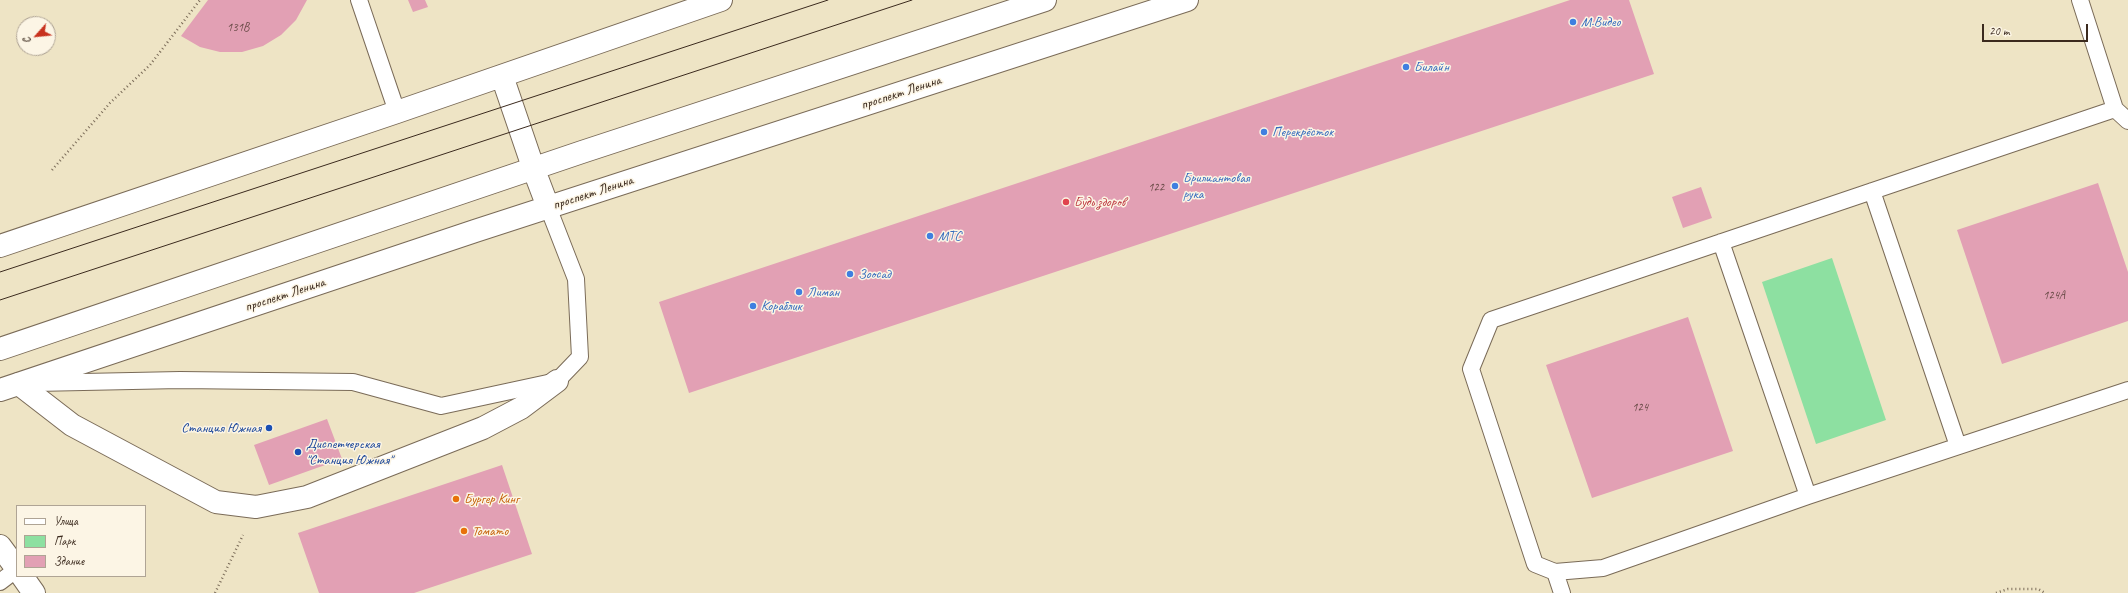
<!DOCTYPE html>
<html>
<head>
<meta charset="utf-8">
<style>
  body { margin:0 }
  #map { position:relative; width:2128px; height:593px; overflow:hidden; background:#eee4c5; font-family:Caveat,sans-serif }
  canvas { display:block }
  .legend { position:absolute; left:16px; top:505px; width:130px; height:72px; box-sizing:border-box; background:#fcf5e5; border:1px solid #afa495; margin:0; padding:5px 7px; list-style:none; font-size:12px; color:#3b2a1e }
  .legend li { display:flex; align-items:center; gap:8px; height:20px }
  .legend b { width:20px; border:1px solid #afa495 }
  .north { position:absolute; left:16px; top:16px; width:40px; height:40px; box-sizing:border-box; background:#fcf5e5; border:1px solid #afa495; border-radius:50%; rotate:243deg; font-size:11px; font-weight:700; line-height:16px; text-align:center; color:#3b2a1e }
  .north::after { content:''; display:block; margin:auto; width:14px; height:18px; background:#c8321e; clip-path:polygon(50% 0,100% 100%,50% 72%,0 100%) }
  .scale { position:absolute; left:1982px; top:24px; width:106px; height:18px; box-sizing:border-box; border:2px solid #3b2a1e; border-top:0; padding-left:5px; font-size:12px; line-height:14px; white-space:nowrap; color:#3b2a1e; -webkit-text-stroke:3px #fcf5e5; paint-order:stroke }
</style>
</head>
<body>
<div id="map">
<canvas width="2128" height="593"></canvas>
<ul class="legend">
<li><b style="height:5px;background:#fff"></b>Улица</li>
<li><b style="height:11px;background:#8de0a1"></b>Парк</li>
<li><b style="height:11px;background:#e2a0b4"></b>Здание</li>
</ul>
<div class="north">С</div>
<div class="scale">20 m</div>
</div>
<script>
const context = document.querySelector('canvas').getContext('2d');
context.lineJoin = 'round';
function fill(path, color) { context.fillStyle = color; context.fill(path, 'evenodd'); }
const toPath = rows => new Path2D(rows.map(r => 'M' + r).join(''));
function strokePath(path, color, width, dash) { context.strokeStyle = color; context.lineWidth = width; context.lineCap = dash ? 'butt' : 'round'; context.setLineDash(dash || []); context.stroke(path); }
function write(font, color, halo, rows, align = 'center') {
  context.font = font + ' Caveat,sans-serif'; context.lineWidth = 3; context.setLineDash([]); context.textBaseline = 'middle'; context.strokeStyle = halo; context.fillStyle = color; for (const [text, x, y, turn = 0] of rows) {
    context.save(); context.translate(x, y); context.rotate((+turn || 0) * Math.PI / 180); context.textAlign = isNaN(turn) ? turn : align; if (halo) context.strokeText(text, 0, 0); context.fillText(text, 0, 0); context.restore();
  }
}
const green = toPath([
  [1832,258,1886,420,1816,444,1762,282]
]);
const building = toPath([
  [208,0,307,0,296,20,281,35,263,46,242,52,220,52,200,47,181,36],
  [408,0,425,0,428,7,413,12],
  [1570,0,1629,0,1654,74,689,393,659,302],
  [2098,183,2128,272,2128,321,2002,364,1957,230],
  [1701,187,1712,218,1683,228,1672,197],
  [1688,317,1733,451,1592,498,1546,365],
  [327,419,342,459,269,485,254,445],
  [502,465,532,554,414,593,319,593,298,533]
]);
const path = toPath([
  [52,170,110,103,150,65,200,0],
  [215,593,243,535],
  [1996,593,2008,589,2038,589,2045,593]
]);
const lane = toPath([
  [359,0,397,112],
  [2080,0,2115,109,2128,121],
  [2115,109,1491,320,1471,369,1535,564,1555,572,1603,568,1808,496,2128,390],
  [1872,191,1958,446],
  [1721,242,1808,496],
  [35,383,180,380,353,382,441,406,557,381,580,357,576,279,548,207],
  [1555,572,1562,593],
  [0,582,17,569]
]);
const street = toPath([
  [502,76,534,170],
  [0,246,397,112,721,0],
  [19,384,72,425,216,502,256,507,307,497,483,428,521,408,557,381],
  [0,546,17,569],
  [22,576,34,593]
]);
const primary = toPath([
  [534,170,548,207],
  [0,349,582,152,1045,0],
  [0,390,475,231,1187,0]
]);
const tram = toPath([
  [0,272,828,0],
  [0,300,912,0]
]);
const markers = [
  [1573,22,4,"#3f7fe0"],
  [1406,67,4,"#3f7fe0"],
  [1264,132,4,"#3f7fe0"],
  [1175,186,4,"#3f7fe0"],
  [1066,202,4,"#e0444e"],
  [930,236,4,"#3f7fe0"],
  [850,274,4,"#3f7fe0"],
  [799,292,4,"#3f7fe0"],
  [753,306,4,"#3f7fe0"],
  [269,428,4,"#1a4fb4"],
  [298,452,4,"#1a4fb4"],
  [456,499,4,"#e8710a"],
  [464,531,4,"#e8710a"]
];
const numberNames = [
  ["131В",238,28],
  ["122",1156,188],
  ["124А",2054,296],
  ["124",1640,408]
];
const shopNames = [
  ["М.Видео",1581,22],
  ["Билайн",1414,67],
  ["Перекрёсток",1272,132],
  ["Брилиантовая",1183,178],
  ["рука",1183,194],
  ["МТС",938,236],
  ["Зоосад",858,274],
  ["Лиман",807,292],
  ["Кораблик",761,306]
];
const streetNames = [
  ["проспект Ленина",901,93,-18],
  ["проспект Ленина",593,193,-18],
  ["проспект Ленина",285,295,-18]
];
const healthNames = [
  ["Будь здоров",1074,202]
];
const transitNames = [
  ["Станция Южная",261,428],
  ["Диспетчерская",306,444,"left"],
  ["\"Станция Южная\"",306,460,"left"]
];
const foodNames = [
  ["Бургер Кинг",464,499],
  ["Томато",472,531]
];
fill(green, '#8de0a1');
fill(building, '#e2a0b4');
strokePath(lane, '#7a6b58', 18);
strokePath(street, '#7a6b58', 24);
strokePath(primary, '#7a6b58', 24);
strokePath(path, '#7a6b58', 2.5, [1, 3]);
strokePath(lane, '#fff', 16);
strokePath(street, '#fff', 22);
strokePath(primary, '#fff', 22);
strokePath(tram, '#3b2a1e', 1);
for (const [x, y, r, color] of markers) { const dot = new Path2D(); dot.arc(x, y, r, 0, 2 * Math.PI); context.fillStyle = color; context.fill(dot); strokePath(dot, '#fcf5e5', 1.5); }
write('12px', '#654844', null, numberNames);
write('14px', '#366cbe', '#fcf5e5', shopNames, 'left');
write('14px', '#3b2a1e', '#fcf5e5', streetNames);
write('14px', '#be3a42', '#fcf5e5', healthNames, 'left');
write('14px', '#164399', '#fcf5e5', transitNames, 'right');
write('14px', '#c56008', '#fcf5e5', foodNames, 'left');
</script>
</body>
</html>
